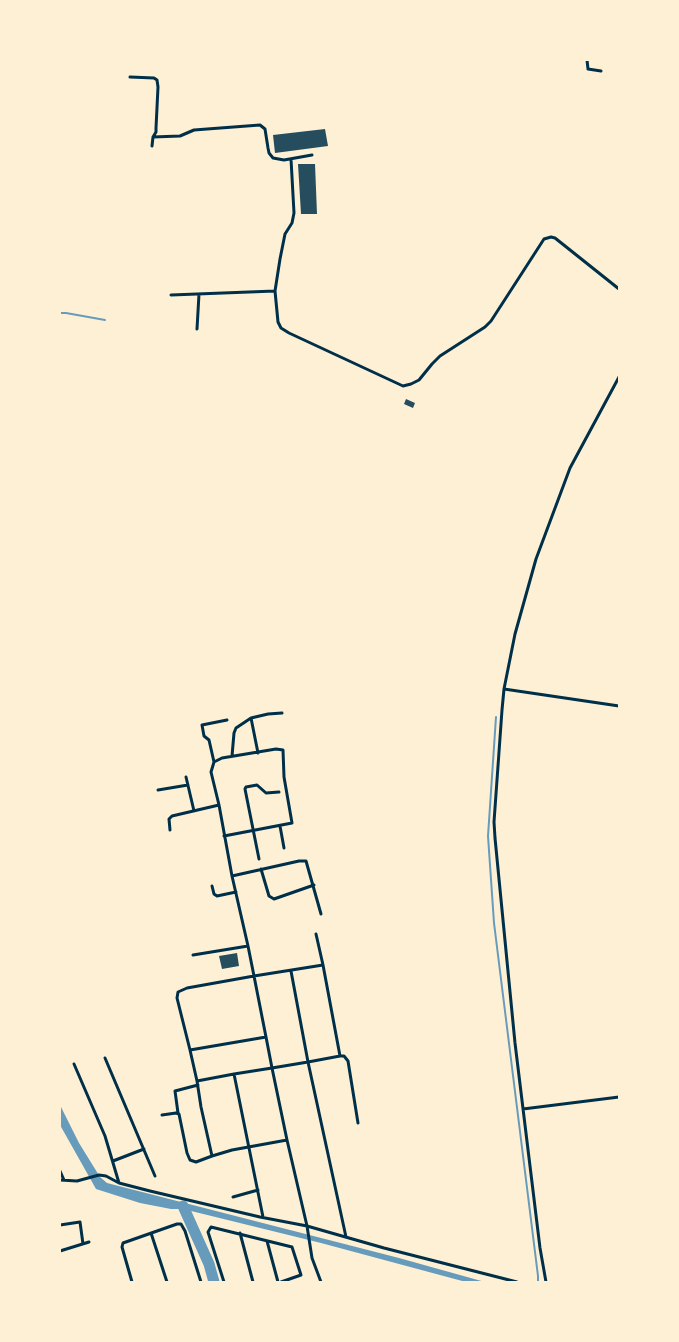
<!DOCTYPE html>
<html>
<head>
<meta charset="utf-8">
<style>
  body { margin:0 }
  #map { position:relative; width:679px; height:1342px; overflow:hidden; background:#fdf0d5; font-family:"Nunito Sans",sans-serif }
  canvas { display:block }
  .frame { position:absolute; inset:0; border:61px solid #fdf0d5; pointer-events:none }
</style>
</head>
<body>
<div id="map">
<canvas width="679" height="1342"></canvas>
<div class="frame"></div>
</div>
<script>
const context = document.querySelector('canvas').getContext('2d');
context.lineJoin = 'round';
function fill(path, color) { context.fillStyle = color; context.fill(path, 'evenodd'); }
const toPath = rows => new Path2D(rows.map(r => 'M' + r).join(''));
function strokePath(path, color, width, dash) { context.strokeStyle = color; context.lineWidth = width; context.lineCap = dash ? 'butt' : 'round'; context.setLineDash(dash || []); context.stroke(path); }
const water = toPath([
  [60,1105,79,1143,100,1177,107,1183,399,1258,485,1282,466,1282,321,1243,183,1209,171,1209,140,1203,96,1189,60,1125]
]);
const stream = toPath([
  [60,313,66,313,105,320],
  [496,717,488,836,494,923,538,1276,538,1282]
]);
const river = toPath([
  [183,1206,209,1264,214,1282]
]);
const building = toPath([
  [325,129,328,146,275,153,273,135],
  [298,164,315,164,317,214,301,214],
  [406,399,415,403,413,408,404,404],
  [237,953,239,966,222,969,219,956]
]);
const minor = toPath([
  [587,60,588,69,601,71],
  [130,77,154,78,157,80,158,87,156,128,156,132,153,137],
  [152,146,153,137,180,136,194,130,260,125,265,129,268,148,269,153,273,158,284,160,312,155],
  [291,159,294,213,292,223,285,234,280,259,275,291,278,322,281,328,289,333,403,386,411,384,419,380,432,364,440,356,485,327,491,321,544,239,551,237,555,238,619,289],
  [171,295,275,291],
  [197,329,199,294],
  [504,689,619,706],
  [251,718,258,753],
  [232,756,234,733,236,728,251,718,268,714,282,713],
  [214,762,209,740,204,736,202,725,227,720],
  [186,777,194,811],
  [158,790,188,785],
  [219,805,211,772,214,762,222,758,276,749,283,750,284,777,292,823,224,836],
  [280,826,284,848],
  [170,830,169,819,172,816,219,805,232,876,248,946],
  [259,859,245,789,246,787,257,785,266,793,279,792],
  [261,869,269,896,274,899,314,885],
  [232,876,299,861,306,861,321,914],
  [212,886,214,894,217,896,236,892],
  [316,934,323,965],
  [193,955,248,946,254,976,323,965,340,1056,308,1062,291,971],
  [190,1050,177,998,178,992,187,988,254,976,266,1037],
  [340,1056,344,1056,348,1061,358,1123],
  [105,1058,155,1176],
  [74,1064,105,1136,119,1183],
  [234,1074,272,1068,266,1037,190,1050,197,1081,201,1107,212,1156,232,1150,287,1140,307,1226,312,1258,321,1282],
  [197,1081,234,1074,263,1217],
  [523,1109,619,1097],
  [178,1113,175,1091,198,1085],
  [162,1115,176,1113,179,1114,187,1153,190,1160,196,1162,212,1156],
  [287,1140,272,1068,308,1062,346,1237],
  [113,1161,144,1149],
  [60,1171,64,1180],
  [60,1180,77,1181,99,1175,106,1176,119,1183,150,1191,260,1217,307,1226,384,1248,517,1282],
  [233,1197,258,1190],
  [60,1225,80,1222,83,1244],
  [151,1233,167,1282],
  [240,1233,253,1282],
  [267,1241,278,1282],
  [60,1251,89,1242],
  [132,1282,122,1247,123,1243,177,1224,181,1224,185,1231,201,1282],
  [224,1282,208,1232,211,1227,292,1247,301,1275,281,1282],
  [546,1282,540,1248,515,1043,495,838,494,822,502,710,504,689,515,634,536,559,570,468,619,377]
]);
fill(water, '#669bbc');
strokePath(stream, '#669bbc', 2);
strokePath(river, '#669bbc', 11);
fill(building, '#264d5e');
strokePath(minor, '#003049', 3);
</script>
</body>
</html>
